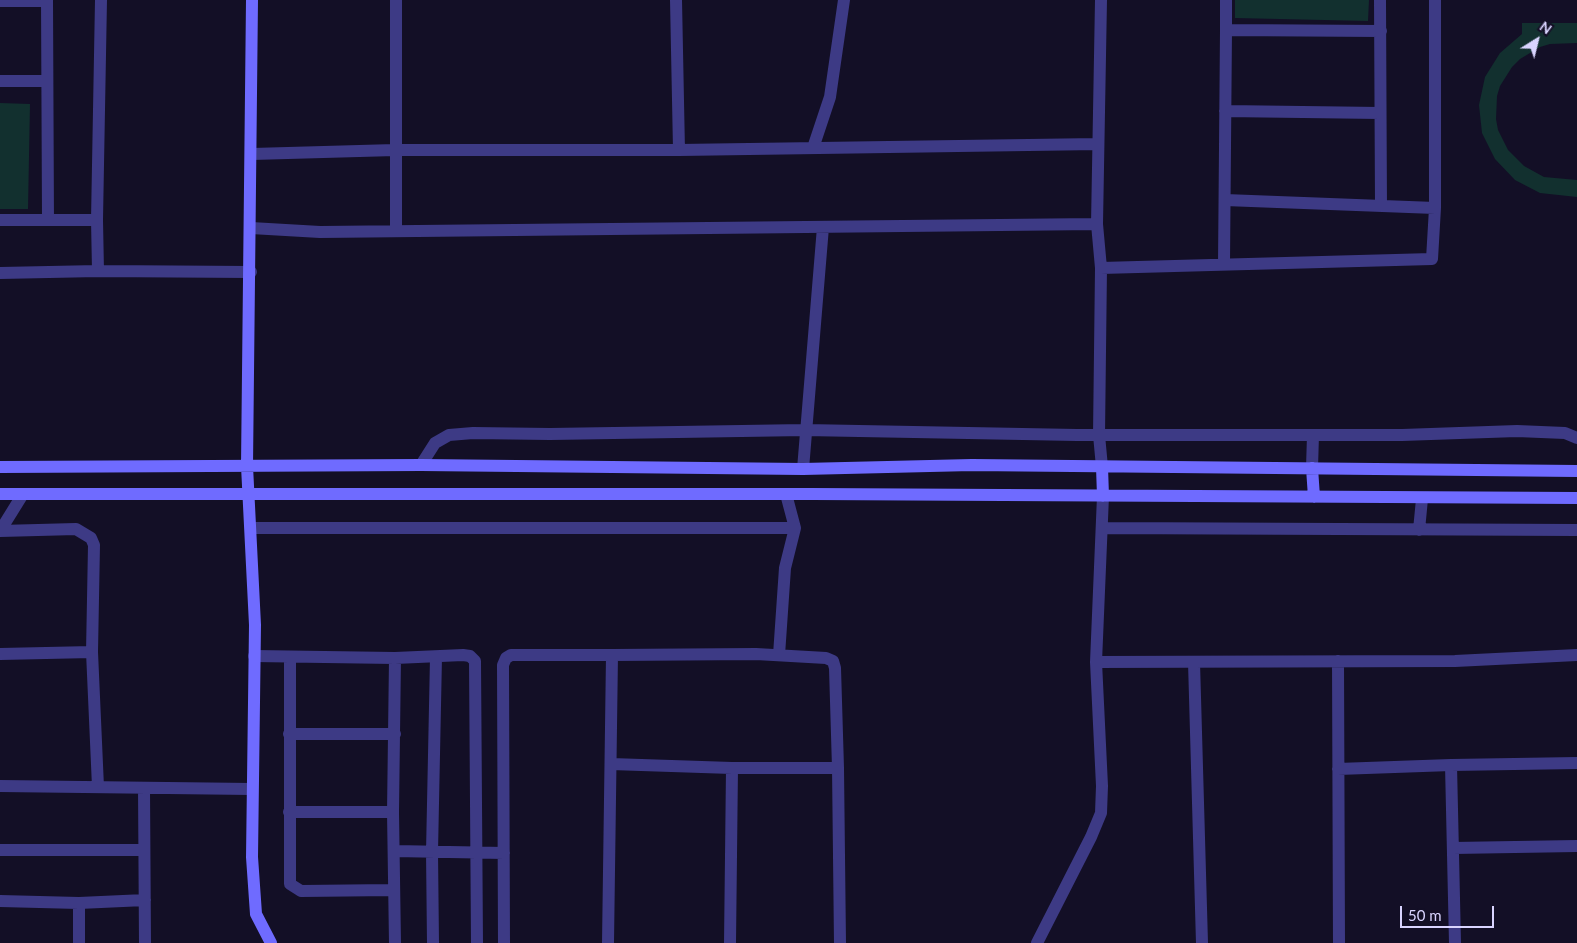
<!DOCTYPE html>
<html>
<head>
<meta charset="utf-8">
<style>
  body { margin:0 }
  #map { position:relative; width:1577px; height:943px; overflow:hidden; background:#130f26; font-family:Lato,sans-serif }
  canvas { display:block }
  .north { position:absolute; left:1512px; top:15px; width:50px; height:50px; -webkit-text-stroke:4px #130f26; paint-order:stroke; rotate:36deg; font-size:14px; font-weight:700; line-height:20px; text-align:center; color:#d9d4ff }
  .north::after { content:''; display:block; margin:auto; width:18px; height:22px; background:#d9d4ff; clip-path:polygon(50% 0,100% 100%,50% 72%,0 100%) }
  .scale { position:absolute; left:1400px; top:906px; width:94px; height:22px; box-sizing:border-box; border:2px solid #d9d4ff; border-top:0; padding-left:6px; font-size:15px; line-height:18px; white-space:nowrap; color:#d9d4ff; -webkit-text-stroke:4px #130f26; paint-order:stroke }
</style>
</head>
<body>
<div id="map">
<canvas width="1577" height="943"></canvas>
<div class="north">N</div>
<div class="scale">50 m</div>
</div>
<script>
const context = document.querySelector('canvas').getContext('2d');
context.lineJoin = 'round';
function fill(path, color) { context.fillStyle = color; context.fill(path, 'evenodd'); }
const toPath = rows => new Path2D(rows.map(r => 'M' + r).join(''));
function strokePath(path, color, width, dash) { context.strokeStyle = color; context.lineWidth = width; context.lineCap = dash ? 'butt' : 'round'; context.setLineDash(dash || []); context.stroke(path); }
const green = toPath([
  [1235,0,1369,0,1368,21,1235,18],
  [1522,23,1577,23,1577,43,1550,44,1540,47,1520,59,1512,67,1500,86,1497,96,1496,119,1498,130,1508,150,1524,166,1544,177,1577,180,1577,197,1540,193,1515,180,1495,159,1482,133,1479,105,1485,77,1500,53,1522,34],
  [0,103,30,104,28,209,0,209]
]);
const street = toPath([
  [396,0,396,231],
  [676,0,679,150],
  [1101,0,1097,224,1101,268,1099,435,1102,467],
  [1226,0,1226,30,1381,31],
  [1380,0,1381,206],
  [0,1,47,1],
  [0,81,47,81],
  [1225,111,1380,113],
  [813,148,830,97,844,0],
  [252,154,395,150,679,150,1098,144],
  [1225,200,1435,208],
  [0,220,48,220,47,0],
  [48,220,97,220,98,271],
  [97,220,101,0],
  [251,228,320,232,1097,224],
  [1224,263,1226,30],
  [1101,268,1432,259,1435,208,1435,0],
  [0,273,98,271,251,272],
  [421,465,435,443,449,435,473,433,550,434,805,430,1077,435,1402,435,1517,431,1565,433,1577,438],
  [1312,468,1313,435],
  [803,469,823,227],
  [251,528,795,528],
  [1102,528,1577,530],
  [1419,530,1422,499],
  [0,531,76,529,91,538,94,545,92,652,98,787],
  [0,531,23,494],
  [0,654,92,652],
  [612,655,756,654,826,658,833,661,835,668,838,768],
  [779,655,785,568,795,528,786,494],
  [254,656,395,658,393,812,395,943],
  [290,657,290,884,301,891,393,890],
  [395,658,463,655,470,656,475,661,477,943],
  [1338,661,1339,943],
  [1096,662,1455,661,1577,655],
  [1194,662,1202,943],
  [289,734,395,734],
  [611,764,732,768,838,768,840,943],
  [1338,769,1451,765],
  [0,786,251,789],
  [144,788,145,943],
  [289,812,393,812],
  [1453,848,1577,846],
  [0,850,144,850],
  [394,851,504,853],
  [0,901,79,903,79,943],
  [79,903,145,900],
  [433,943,432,852,436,657],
  [504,943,503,665,506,658,511,655,612,655,608,943],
  [730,943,732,768],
  [1037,943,1091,837,1101,813,1102,786,1096,662,1103,496],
  [1455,943,1451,765,1577,763]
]);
const secondary = toPath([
  [252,0,247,466,255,625,252,857,256,914,271,943],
  [0,467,421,465,803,469,972,465,1577,471],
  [1102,467,1103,496],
  [1312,468,1314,497],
  [0,494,813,494,1577,498]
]);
fill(green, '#12302f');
strokePath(street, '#3d3a85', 12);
strokePath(secondary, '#6f6bff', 12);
</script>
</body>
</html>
